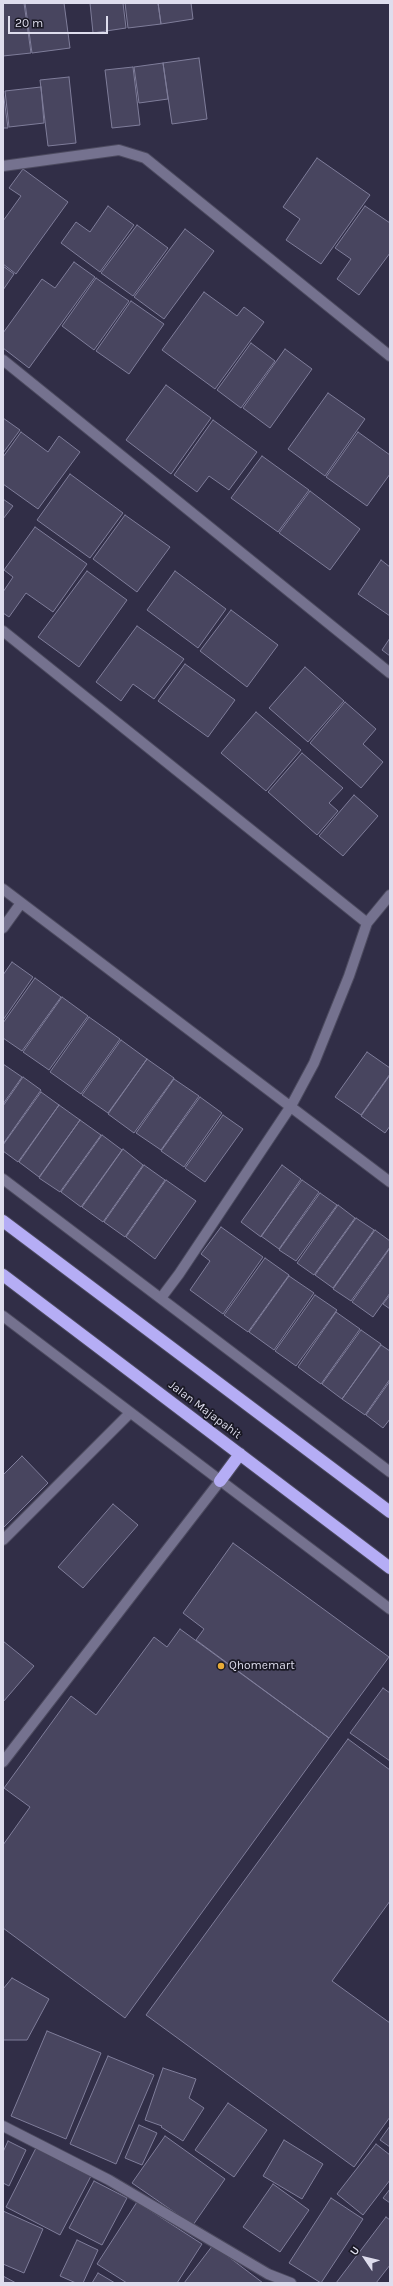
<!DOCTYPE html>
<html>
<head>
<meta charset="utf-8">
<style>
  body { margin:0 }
  #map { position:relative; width:393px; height:2286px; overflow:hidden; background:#312e47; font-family:Karla,sans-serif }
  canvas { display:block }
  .frame { position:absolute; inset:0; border:4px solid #dedded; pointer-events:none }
  .north { position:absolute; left:345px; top:2238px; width:40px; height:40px; -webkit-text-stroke:3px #191824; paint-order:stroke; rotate:305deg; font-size:11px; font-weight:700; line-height:16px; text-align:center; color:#dedded }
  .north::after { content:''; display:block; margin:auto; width:14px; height:18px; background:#dedded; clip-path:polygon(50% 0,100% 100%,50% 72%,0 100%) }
  .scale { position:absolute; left:8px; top:16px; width:100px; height:18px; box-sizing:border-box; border:2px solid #dedded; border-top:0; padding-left:5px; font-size:12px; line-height:14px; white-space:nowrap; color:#dedded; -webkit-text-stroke:3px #191824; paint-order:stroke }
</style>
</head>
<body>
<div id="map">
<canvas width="393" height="2286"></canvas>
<div class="frame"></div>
<div class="north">U</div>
<div class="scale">20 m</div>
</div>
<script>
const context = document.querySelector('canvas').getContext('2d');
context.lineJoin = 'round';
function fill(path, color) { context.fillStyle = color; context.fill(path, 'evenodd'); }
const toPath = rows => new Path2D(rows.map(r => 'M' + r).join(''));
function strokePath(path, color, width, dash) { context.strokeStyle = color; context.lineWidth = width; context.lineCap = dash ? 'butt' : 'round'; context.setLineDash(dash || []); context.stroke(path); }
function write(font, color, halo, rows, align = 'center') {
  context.font = font + ' Karla,sans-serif'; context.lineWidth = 3.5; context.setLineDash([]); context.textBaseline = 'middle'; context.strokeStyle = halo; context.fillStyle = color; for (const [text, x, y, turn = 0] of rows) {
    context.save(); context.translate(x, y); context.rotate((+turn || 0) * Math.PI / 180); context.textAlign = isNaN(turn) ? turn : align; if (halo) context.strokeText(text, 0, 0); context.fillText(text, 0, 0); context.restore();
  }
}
const building = toPath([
  [3,3,24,3,31,53,3,56,3,3],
  [25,3,64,3,70,48,32,53,25,3],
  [90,3,123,3,126,28,93,33,90,3],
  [125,3,158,3,161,24,128,28,125,3],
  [158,3,191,3,193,19,161,24,158,3],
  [199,58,207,119,172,124,163,63,199,58],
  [163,63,168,99,139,103,134,67,163,63],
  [133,67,140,125,112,128,105,70,133,67],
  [69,77,76,143,48,146,40,80,69,77],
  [41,87,44,123,9,127,5,91,41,87],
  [3,91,8,128,3,128,3,91],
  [317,158,370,195,321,264,286,240,300,219,283,207,317,158],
  [23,169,68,202,16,274,3,264,3,221,21,196,9,188,23,169],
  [108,206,134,225,100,272,61,243,76,222,90,232,108,206],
  [365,206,390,223,390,253,359,295,337,279,351,259,335,248,365,206],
  [137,225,168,248,133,296,101,273,137,225],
  [185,229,214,251,164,319,134,297,185,229],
  [74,262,95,277,29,368,3,348,3,333,42,279,55,288,74,262],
  [3,266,14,274,3,290,3,266],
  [96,278,129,301,94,350,62,326,96,278],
  [204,292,237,316,244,307,264,322,215,389,162,350,204,292],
  [131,301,164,324,129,374,96,351,131,301],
  [251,343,275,361,241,408,217,390,251,343],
  [285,349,312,369,270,428,243,408,285,349],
  [166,385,211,418,171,474,126,440,166,385],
  [328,393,365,419,325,476,288,449,328,393],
  [3,418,20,430,3,453,3,418],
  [213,420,257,452,229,490,209,476,197,492,174,475,213,420],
  [21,432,48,452,59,436,80,452,38,509,3,484,3,457,21,432],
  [358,432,390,455,390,474,367,506,326,477,358,432],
  [262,456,309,490,278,532,231,498,262,456],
  [70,474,123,513,90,558,37,520,70,474],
  [310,491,360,529,330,570,279,533,310,491],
  [3,499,13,506,3,519,3,499],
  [125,515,170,547,137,592,93,559,125,515],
  [35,527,87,564,53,612,26,593,9,617,3,613,3,592,13,577,4,570,35,527],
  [381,560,390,567,390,616,358,594,381,560],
  [87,571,127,600,79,667,38,637,87,571],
  [175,571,226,609,198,648,147,610,175,571],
  [231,610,278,645,247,687,200,651,231,610],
  [137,626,184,659,154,699,133,684,121,701,96,682,137,626],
  [390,638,390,656,382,650,390,638],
  [185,664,235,700,208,737,158,701,185,664],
  [305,667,344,701,308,742,269,708,305,667],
  [345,702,376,729,363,744,383,762,361,788,310,743,345,702],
  [256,712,301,750,266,791,221,753,256,712],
  [302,753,343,788,329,803,338,811,317,835,268,792,302,753],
  [354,795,378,816,343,856,319,836,354,795],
  [12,962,33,977,3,1020,3,975,12,962],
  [35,978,61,997,22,1051,3,1038,3,1023,35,978],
  [62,997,88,1016,49,1070,23,1052,62,997],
  [89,1017,120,1039,81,1094,50,1072,89,1017],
  [121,1040,147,1059,108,1113,82,1095,121,1040],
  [367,1052,390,1068,390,1074,361,1115,335,1097,367,1052],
  [147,1059,174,1078,134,1133,108,1114,147,1059],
  [3,1064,22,1077,3,1104,3,1064],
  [390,1075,390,1126,385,1133,361,1116,390,1075],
  [23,1077,41,1090,3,1144,3,1106,23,1077],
  [174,1079,199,1096,161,1150,136,1133,174,1079],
  [41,1092,59,1105,18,1162,3,1151,3,1145,41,1092],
  [200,1097,222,1113,184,1167,161,1151,200,1097],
  [59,1105,80,1120,39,1177,19,1162,59,1105],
  [223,1115,243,1129,205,1182,185,1168,223,1115],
  [80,1120,101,1135,60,1192,39,1178,80,1120],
  [102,1135,122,1150,81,1207,61,1192,102,1135],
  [123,1149,143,1165,103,1222,82,1207,123,1149],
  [144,1165,165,1180,125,1237,104,1222,144,1165],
  [282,1165,301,1179,261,1237,241,1222,282,1165],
  [166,1180,196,1201,155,1259,126,1237,166,1180],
  [302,1180,319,1192,279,1249,261,1236,302,1180],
  [320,1193,337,1205,296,1261,279,1250,320,1193],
  [338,1205,355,1218,314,1275,297,1263,338,1205],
  [356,1218,374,1230,333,1288,315,1275,356,1218],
  [221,1227,263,1257,223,1314,190,1290,210,1261,201,1254,221,1227],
  [375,1230,390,1241,390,1247,351,1301,333,1289,375,1230],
  [390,1248,390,1293,373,1317,352,1302,390,1248],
  [265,1258,289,1275,248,1332,224,1315,265,1258],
  [289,1276,314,1293,274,1350,249,1332,289,1276],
  [315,1295,337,1310,296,1366,275,1351,315,1295],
  [390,1295,390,1309,383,1304,390,1295],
  [336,1312,360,1329,321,1384,298,1367,336,1312],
  [361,1330,381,1344,342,1399,322,1384,361,1330],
  [381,1345,390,1351,390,1379,365,1415,342,1399,381,1345],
  [390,1381,390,1419,383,1428,366,1415,390,1381],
  [22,1456,48,1483,3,1528,3,1475,22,1456],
  [113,1504,138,1525,83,1588,58,1567,113,1504],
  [233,1543,389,1657,329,1738,196,1640,204,1629,183,1613,233,1543],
  [180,1629,329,1738,125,2018,3,1928,3,1845,30,1807,4,1788,71,1696,96,1715,154,1637,167,1647,180,1629],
  [3,1641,34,1666,3,1702,3,1641],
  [383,1688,390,1693,390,1761,350,1733,383,1688],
  [348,1739,390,1770,390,1901,332,1981,390,2023,390,2117,354,2167,146,2015,348,1739],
  [12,1978,49,1999,27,2040,3,2040,3,1989,12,1978],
  [47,2031,101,2053,66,2139,11,2116,47,2031],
  [108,2056,154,2075,116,2164,70,2144,108,2056],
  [163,2068,196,2079,189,2098,204,2108,183,2141,161,2127,162,2126,145,2120,163,2068],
  [228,2103,267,2130,234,2177,195,2150,228,2103],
  [139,2125,157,2133,142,2165,125,2158,139,2125],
  [390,2126,390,2147,380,2140,390,2126],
  [165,2136,225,2179,193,2225,132,2183,165,2136],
  [284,2140,323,2164,302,2199,263,2176,284,2140],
  [8,2141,26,2150,9,2186,3,2183,3,2152,8,2141],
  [376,2144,390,2155,390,2180,363,2215,337,2194,376,2144],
  [36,2148,91,2176,60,2235,6,2207,36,2148],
  [94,2181,127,2198,102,2245,69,2228,94,2181],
  [273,2184,309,2210,280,2252,243,2227,273,2184],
  [390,2189,390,2203,383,2198,390,2189],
  [331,2198,363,2219,321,2283,289,2263,331,2198],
  [137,2202,202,2244,177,2283,127,2283,97,2264,137,2202],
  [3,2211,43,2229,24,2273,3,2264,3,2211],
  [386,2217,390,2220,390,2265,376,2283,336,2283,386,2217],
  [77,2240,98,2250,83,2283,76,2283,60,2276,77,2240],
  [213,2245,263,2283,184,2283,213,2245],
  [98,2273,115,2283,92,2283,98,2273],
  [3,2276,16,2283,3,2283,3,2276]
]);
const lane = toPath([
  [3,1540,130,1413],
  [3,1762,220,1481]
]);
const street = toPath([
  [3,166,119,150,145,158,390,356],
  [3,360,390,673],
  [3,631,367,923],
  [3,889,390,1182],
  [3,928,21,903],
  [161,1298,179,1274,291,1106,314,1063,349,976,367,923,390,895],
  [3,2126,109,2180,268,2274,291,2283]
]);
const secondary = toPath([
  [3,1179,390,1472],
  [3,1316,390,1609]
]);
const highway = toPath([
  [3,1221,390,1512],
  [3,1275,390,1568],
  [220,1481,240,1454]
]);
const markers = [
  [221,1666,4,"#e8ab37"]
];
const streetNames = [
  ["Jalan Majapahit",205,1410,37]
];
const poiNames = [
  ["Qhomemart",229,1666]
];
fill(building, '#48455f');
strokePath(building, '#7f7d9a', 1);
strokePath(lane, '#4c4a5f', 12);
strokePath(street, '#4c4a5f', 12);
strokePath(secondary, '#4c4a5f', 12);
strokePath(highway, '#4c4a5f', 14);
strokePath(lane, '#75728f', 10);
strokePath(street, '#75728f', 10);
strokePath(secondary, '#75728f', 10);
strokePath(highway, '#b5adf5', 12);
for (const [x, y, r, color] of markers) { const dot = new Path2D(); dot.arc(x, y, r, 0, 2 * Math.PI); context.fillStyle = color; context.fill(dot); strokePath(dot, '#191824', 1.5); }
write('12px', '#dedded', '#191824', streetNames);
write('12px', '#dedded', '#191824', poiNames, 'left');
</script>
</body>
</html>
